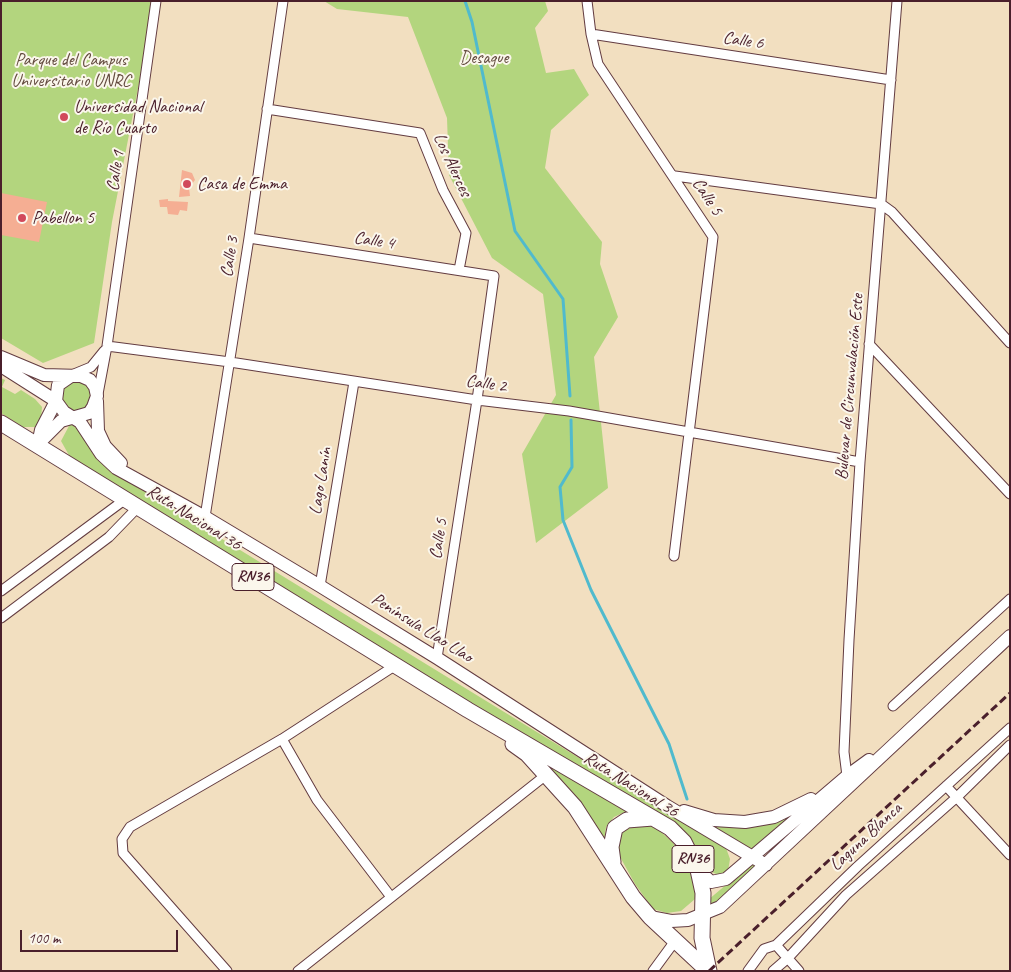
<!DOCTYPE html>
<html>
<head>
<meta charset="utf-8">
<style>
  body { margin:0 }
  #map { position:relative; width:1011px; height:972px; overflow:hidden; background:#f2dfc0; font-family:Caveat,sans-serif }
  canvas { display:block }
  .frame { position:absolute; inset:0; border:2px solid #4a1f2b; pointer-events:none }
  .scale { position:absolute; left:20px; top:930px; width:158px; height:22px; box-sizing:border-box; border:2px solid #4a1f2b; border-top:0; padding-left:6px; font-size:15px; line-height:18px; white-space:nowrap; color:#4a1f2b; -webkit-text-stroke:4px #fbf7ec; paint-order:stroke }
</style>
</head>
<body>
<div id="map">
<canvas width="1011" height="972"></canvas>
<div class="frame"></div>
<div class="scale">100 m</div>
</div>
<script>
const context = document.querySelector('canvas').getContext('2d');
context.lineJoin = 'round';
function fill(path, color) { context.fillStyle = color; context.fill(path, 'evenodd'); }
const toPath = rows => new Path2D(rows.map(r => 'M' + r).join(''));
function strokePath(path, color, width, dash) { context.strokeStyle = color; context.lineWidth = width; context.lineCap = dash ? 'butt' : 'round'; context.setLineDash(dash || []); context.stroke(path); }
function write(font, color, halo, rows, align = 'center') {
  context.font = font + ' Caveat,sans-serif'; context.lineWidth = 4; context.setLineDash([]); context.textBaseline = 'middle'; context.strokeStyle = halo; context.fillStyle = color; for (const [text, x, y, turn = 0] of rows) {
    context.save(); context.translate(x, y); context.rotate((+turn || 0) * Math.PI / 180); context.textAlign = isNaN(turn) ? turn : align; if (halo) context.strokeText(text, 0, 0); context.fillText(text, 0, 0); context.restore();
  }
}
const green = toPath([
  [1,1,155,1,112,222,94,343,43,363,1,338],
  [324,1,545,1,548,11,535,28,546,73,574,69,589,95,551,130,545,168,602,242,600,264,618,317,594,357,608,488,536,543,522,454,556,395,543,294,492,258,449,175,447,118,408,17,337,9],
  [1,378,5,380,2,387,15,394,21,390,35,399,42,407,41,419,35,427,23,427,1,413],
  '61 396a15 15 0 1 1 30 0a15 15 0 1 1-30 0Z',
  [70,424,80,429,121,477,726,848,730,859,728,871,718,875,708,870,690,837,70,457,61,441],
  [534,752,627,811,614,817,606,827,604,843],
  [789,818,752,851,710,826,753,827],
  [642,823,658,829,674,844,688,864,695,883,695,899,681,911,667,913,653,909,635,884,619,855,618,837,626,826],
  [752,863,758,868,717,904,708,908,708,900]
]);
const stream = toPath([
  [465,1,472,22,515,231,563,299,570,396],
  [571,420,572,467,560,487,563,520,591,590,669,744,687,799]
]);
const building = toPath([
  [182,170,192,173,195,180,189,188,190,196,179,197],
  [1,193,47,202,39,242,1,235],
  [168,199,168,201,188,202,187,211,180,210,178,215,168,214,167,207,160,207,159,200]
]);
const street = toPath([
  [587,1,591,34,598,64,713,237,674,556],
  [591,34,891,80],
  [267,109,420,133,443,190,466,233,459,270],
  [675,176,881,204,892,212,1010,343],
  [249,238,494,276,477,400,437,658],
  [869,344,1010,494],
  [107,346,230,362,477,400,569,411,860,462],
  [74,374,91,367,104,351],
  [98,394,107,346,156,1],
  [205,517,249,238,283,1],
  [320,586,354,382],
  [1,591,127,498],
  [1,618,109,537,139,506],
  [893,706,1010,599],
  [282,739,317,800,391,897],
  [847,776,844,752,849,640,860,462,897,1],
  [946,786,1010,855],
  [776,945,799,971],
  [227,971,123,853,122,839,130,827,282,739,396,665],
  [298,971,546,775],
  [653,971,675,941],
  [748,971,764,949,776,945,858,866,1010,728],
  [773,971,788,958,846,895,957,797,1010,745]
]);
const secondary = toPath([
  [1,357,44,375,81,376,90,380,95,387,97,396,93,407,89,413,61,421,38,444],
  [1,366,56,401,64,412,80,422,101,454,116,468,205,517,320,586,437,658,667,806,766,865],
  [97,401,98,431,105,446,121,463],
  [38,444,41,430,56,401,58,385,71,376],
  [684,811,714,820,745,822,774,817,811,799],
  [698,870,711,882,726,879,847,776,869,760],
  [650,917,671,921,688,920,720,907,1010,636]
]);
const highway = toPath([
  [1,423,468,710,670,828,684,842,698,870,703,893,702,938,709,971],
  [513,744,527,754,575,807,633,897,650,917,708,971],
  [613,862,611,847,615,828,627,820,653,818]
]);
const rail = toPath([
  [709,971,1010,693]
]);
const markers = [
  [64,117,5,"#d1495b"],
  [187,184,5,"#d1495b"],
  [22,218,5,"#d1495b"]
];
const shields = [
  [253,577,42],
  [693,859,42]
];
const shieldNames = [
  ["RN36",253,577],
  ["RN36",693,859]
];
const streetNames = [
  ["Calle 6",743,41,9],
  ["Los Alerces",452,165,65],
  ["Calle 1",116,171,-82],
  ["Calle 5",707,197,57],
  ["Calle 4",374,241,9],
  ["Calle 3",230,257,-81],
  ["Calle 2",486,384,8],
  ["Bulevar de Circunvalación Este",850,387,-85],
  ["Lago Lanín",321,481,-81],
  ["Ruta Nacional 36",194,518,32],
  ["Calle 5",439,539,-81],
  ["Península Llao Llao",422,628,32],
  ["Ruta Nacional 36",631,785,32],
  ["Laguna Blanca",866,837,-43]
];
const parkNames = [
  ["Desague",484,58],
  ["Parque del Campus",71,60],
  ["Universitario UNRC",71,81]
];
const poiNames = [
  ["Universidad Nacional",74,107],
  ["de Río Cuarto",74,128],
  ["Casa de Emma",197,184],
  ["Pabellon 5",32,218]
];
fill(green, '#b3d57e');
strokePath(stream, '#50bacd', 3);
fill(building, '#f5ae93');
strokePath(street, '#633c41', 11);
strokePath(secondary, '#633c41', 14);
strokePath(highway, '#633c41', 17);
strokePath(street, '#fff', 9);
strokePath(secondary, '#fff', 12);
strokePath(highway, '#fff', 15);
strokePath(rail, '#4a1f2b', 3, [8, 4]);
for (const [x, y, r, color] of markers) { const dot = new Path2D(); dot.arc(x, y, r, 0, 2 * Math.PI); context.fillStyle = color; context.fill(dot); strokePath(dot, '#fbf7ec', 2); }
for (const [x, y, w] of shields) { const box = new Path2D(); box.roundRect(x - w / 2, y - 13.5, w, 27, 4); context.fillStyle = '#fbf7ec'; context.fill(box); strokePath(box, '#4a1f2b', 1); }
write('bold 16px', '#4a1f2b', null, shieldNames);
write('18px', '#4a1f2b', '#fbf7ec', streetNames);
write('18px', '#644c40', '#fbf7ec', parkNames);
write('18px', '#4a1f2b', '#fbf7ec', poiNames, 'left');
</script>
</body>
</html>
